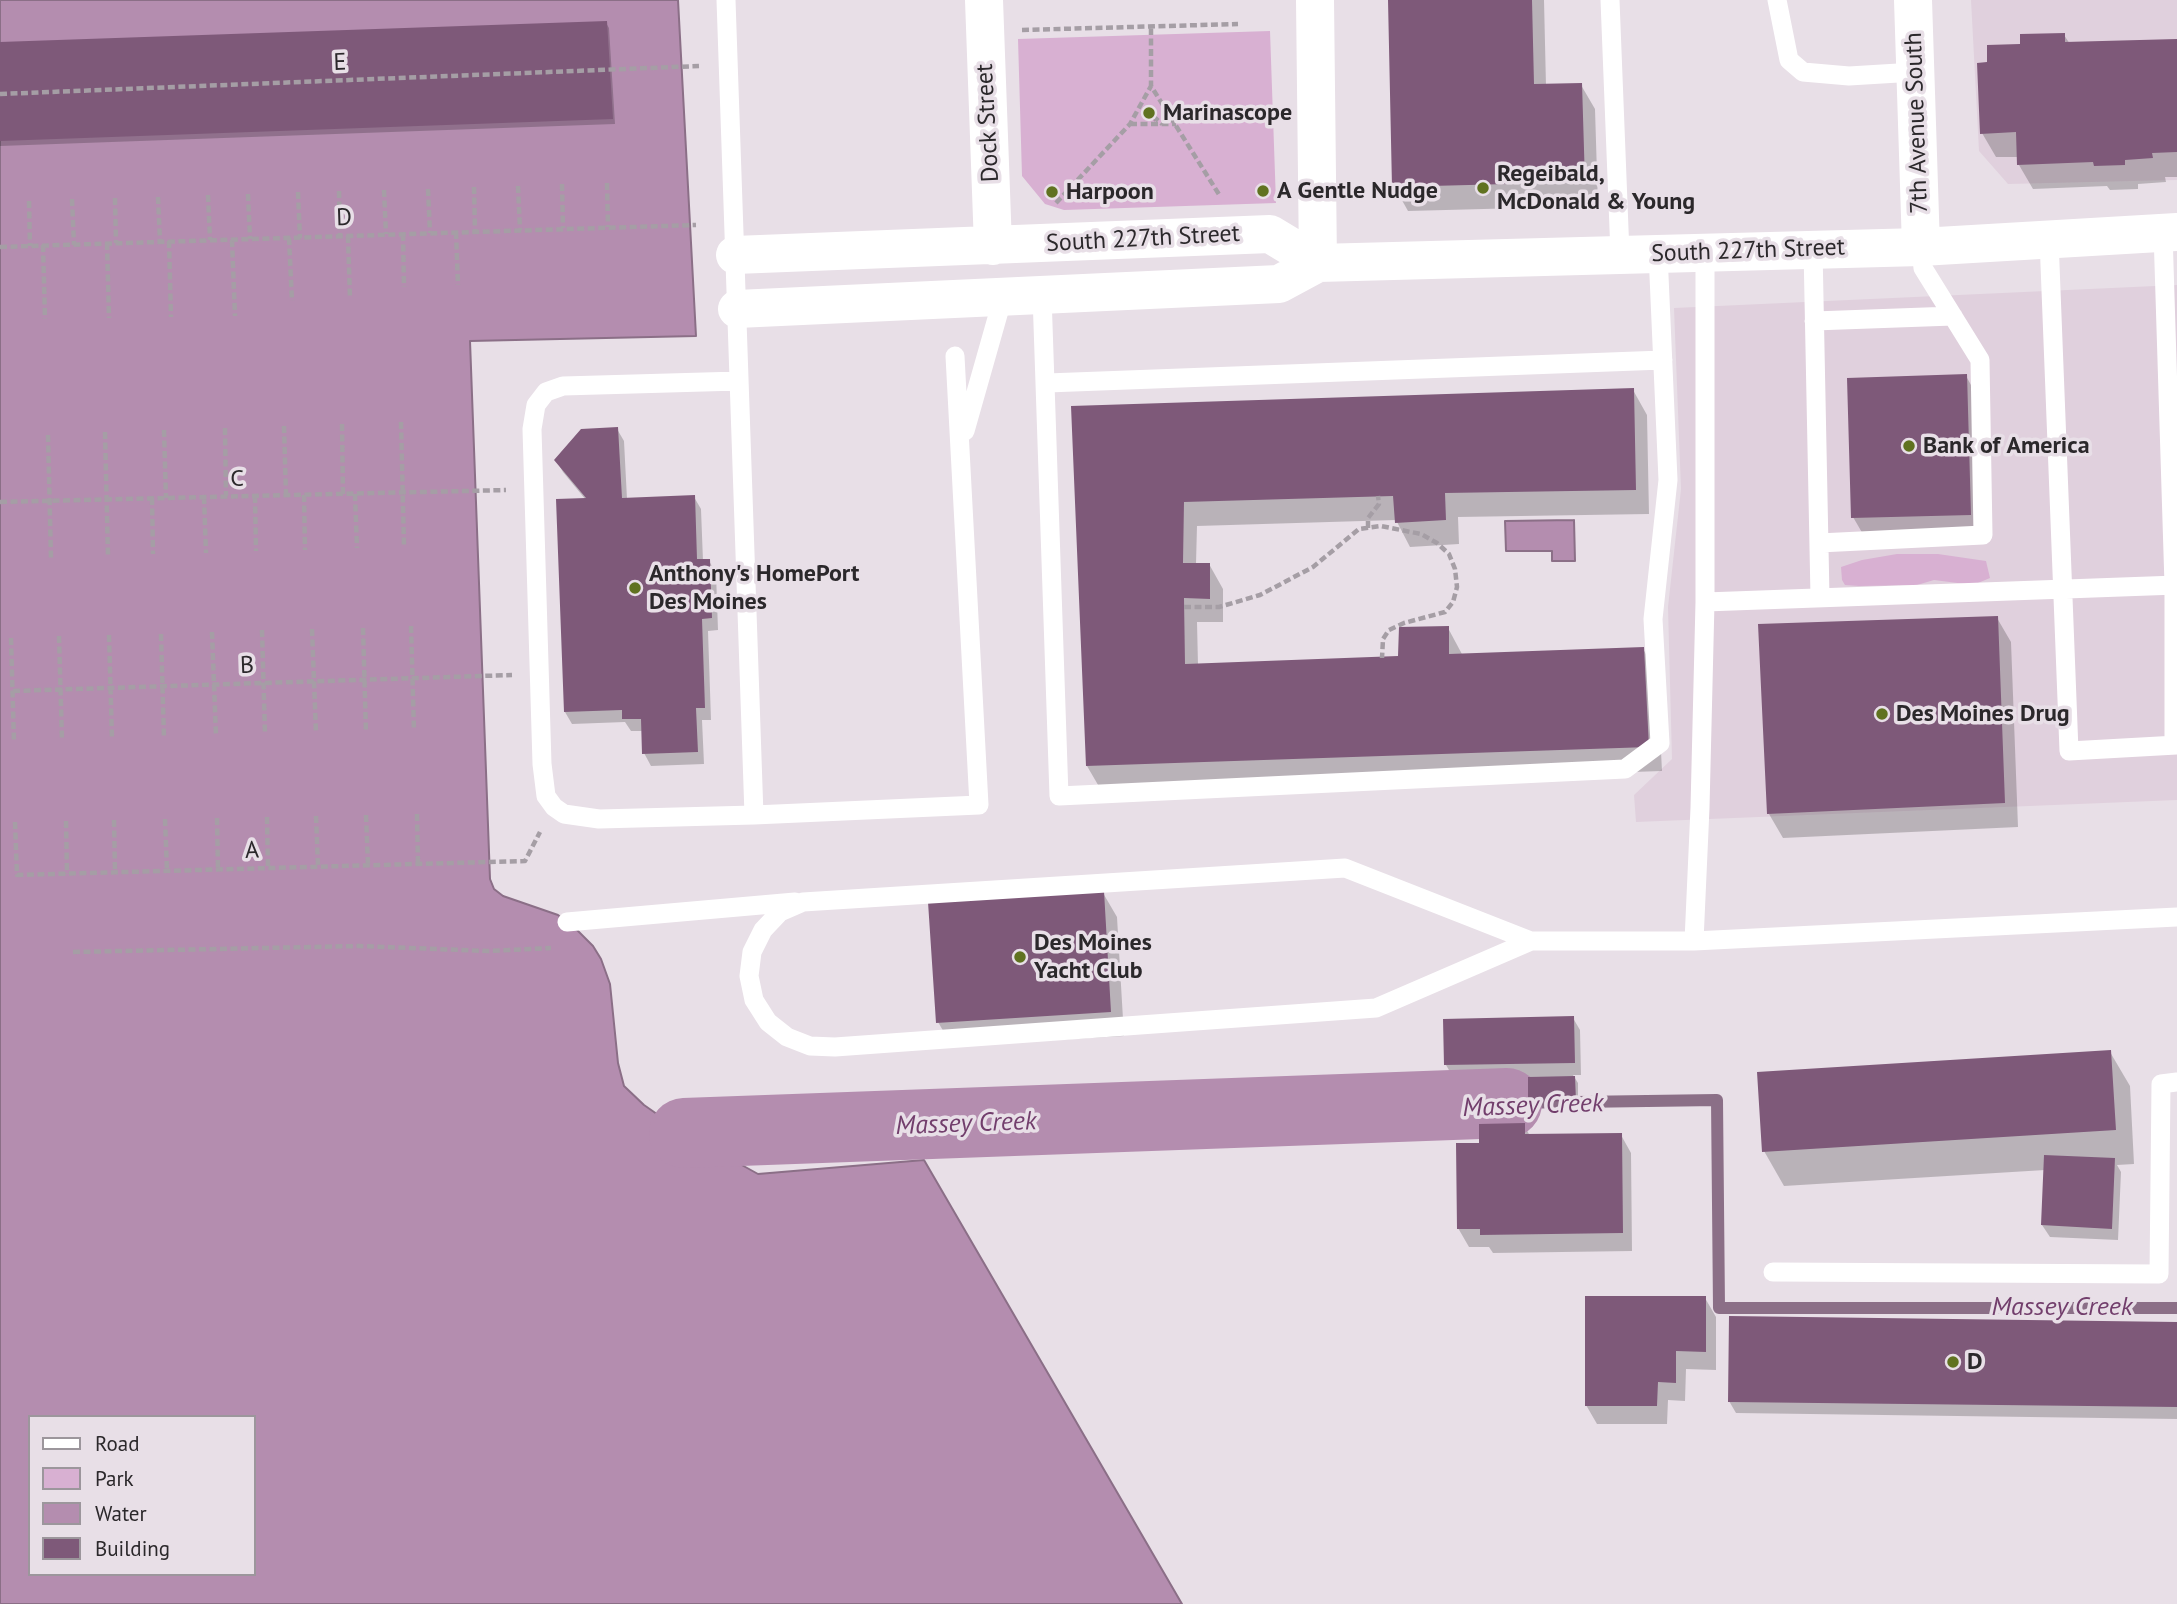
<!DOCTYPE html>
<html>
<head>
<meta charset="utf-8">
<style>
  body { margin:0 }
  #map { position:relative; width:2177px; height:1604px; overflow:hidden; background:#e8dfe7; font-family:"PT Sans",sans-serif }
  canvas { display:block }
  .legend { position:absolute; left:28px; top:1415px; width:228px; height:161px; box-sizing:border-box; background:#e8dfe7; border:2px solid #9c969c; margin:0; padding:9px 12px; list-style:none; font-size:21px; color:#2b282b }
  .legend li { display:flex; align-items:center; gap:14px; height:35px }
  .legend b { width:35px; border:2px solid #9c969c }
</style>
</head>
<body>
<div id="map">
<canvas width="2177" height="1604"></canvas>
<ul class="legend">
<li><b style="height:9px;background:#fff"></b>Road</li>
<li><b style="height:19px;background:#d8b0d2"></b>Park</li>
<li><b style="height:19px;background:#b48daf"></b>Water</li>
<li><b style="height:19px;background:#7e5979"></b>Building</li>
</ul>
</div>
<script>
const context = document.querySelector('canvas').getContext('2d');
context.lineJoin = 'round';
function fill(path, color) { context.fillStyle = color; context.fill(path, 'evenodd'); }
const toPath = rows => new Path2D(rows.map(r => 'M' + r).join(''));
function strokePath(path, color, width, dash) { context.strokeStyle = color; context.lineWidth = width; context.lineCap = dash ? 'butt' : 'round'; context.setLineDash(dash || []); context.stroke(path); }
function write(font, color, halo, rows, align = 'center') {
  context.font = font + ' "PT Sans",sans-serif'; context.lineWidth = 7; context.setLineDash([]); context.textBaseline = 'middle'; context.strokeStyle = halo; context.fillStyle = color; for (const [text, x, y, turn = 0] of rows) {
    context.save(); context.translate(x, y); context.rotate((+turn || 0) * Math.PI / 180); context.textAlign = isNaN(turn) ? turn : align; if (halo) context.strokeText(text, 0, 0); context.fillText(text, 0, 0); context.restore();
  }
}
const built = toPath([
  [1971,0,2177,0,2177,180,2008,184,1979,151],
  [2177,285,2177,800,1636,822,1634,795,1672,759,1668,607,1681,489,1674,308]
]);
const green = toPath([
  [1270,31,1276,203,1064,210,1045,204,1022,176,1018,39],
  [1897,554,1938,554,1986,561,1990,578,1973,585,1934,580,1917,585,1859,586,1845,585,1842,580,1841,567,1862,560]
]);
const water = toPath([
  [0,0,678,0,696,336,470,341,490,879,494,889,503,896,558,915,577,930,593,946,601,959,610,984,618,1063,624,1086,644,1105,684,1133,758,1174,924,1160,1182,1604,0,1604,0,0],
  [30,1417,254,1417,254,1574,30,1574,30,1417],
  [1574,520,1575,561,1552,561,1552,551,1506,551,1505,521,1574,520]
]);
const shadow = toPath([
  [1390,0,1544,0,1546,86,1581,85,1595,109,1598,206,1408,211,1394,186],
  [606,23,609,28,615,124,0,146,0,44],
  [2064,35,2070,44,2177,40,2177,177,2165,177,2166,182,2138,184,2138,189,2110,190,2107,186,2033,189,2019,165,2018,157,1996,157,1982,133,1989,64,2021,45],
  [1149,109,1152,110,1156,116,1155,122,1147,114],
  [1966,376,1976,394,1980,533,1864,536,1853,517],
  [1633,390,1647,415,1649,514,1458,517,1459,544,1410,547,1396,520,1197,526,1196,564,1209,564,1223,589,1223,622,1197,622,1198,665,1400,658,1448,628,1463,656,1643,649,1657,673,1662,771,1101,790,1087,766,1073,408],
  [617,429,624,441,627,499,694,497,701,509,703,561,709,561,716,573,718,630,708,631,711,720,702,720,704,764,651,766,644,753,643,731,631,731,625,722,572,724,565,712,586,500,563,472,556,460],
  [1997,618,2011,642,2018,827,1783,838,1769,814],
  [1103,893,1117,917,1124,1036,952,1046,938,1022],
  [1573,1018,1580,1030,1581,1075,1573,1075,1578,1083,1578,1106,1533,1107,1530,1101,1529,1076,1453,1077,1446,1065],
  [2110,1052,2130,1086,2134,1164,2117,1165,2121,1172,2118,1240,2050,1237,2042,1225,2045,1170,1784,1186,1764,1151],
  [1524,1125,1530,1136,1621,1135,1631,1153,1632,1251,1493,1253,1489,1247,1469,1247,1458,1228,1481,1145],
  [1705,1298,1716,1317,1716,1370,1686,1369,1685,1401,1668,1400,1667,1424,1597,1424,1586,1405],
  [2177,1324,2177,1419,1736,1413,1729,1401]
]);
const stream = toPath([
  [1507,1103,1717,1100,1719,1308,2177,1308]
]);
const river = toPath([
  [684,1133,1507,1103]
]);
const building = toPath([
  [1388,0,1532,0,1534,84,1582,83,1585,182,1392,187],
  [607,21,613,119,0,141,0,42],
  [2065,33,2065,42,2177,39,2177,152,2152,153,2153,158,2125,160,2125,165,2094,166,2093,162,2017,165,2016,132,1980,134,1977,63,1987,62,1987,45,2020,44,2020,34],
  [1967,374,1971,515,1851,518,1847,378],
  [1634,388,1636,490,1445,493,1446,520,1395,523,1393,496,1184,502,1183,563,1210,563,1210,599,1184,598,1185,664,1398,656,1399,627,1449,626,1449,654,1644,647,1649,747,1086,766,1071,406],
  [618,427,622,498,695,495,697,559,710,559,712,618,702,619,705,708,696,708,698,752,642,754,641,719,622,719,622,710,564,712,556,499,586,498,554,460,581,429],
  [1998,616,2005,803,1767,814,1758,624],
  [1104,891,1111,1012,936,1023,928,902],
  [1574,1016,1575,1063,1444,1065,1443,1019],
  [2111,1050,2116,1130,1762,1152,1757,1072],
  [1575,1076,1576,1101,1528,1102,1528,1077],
  [1525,1123,1525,1134,1622,1133,1623,1233,1480,1235,1480,1229,1457,1229,1456,1143,1479,1143,1479,1124],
  [2044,1155,2115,1158,2112,1229,2041,1225],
  [1585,1296,1706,1296,1706,1352,1676,1351,1676,1383,1658,1382,1657,1406,1585,1406],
  [1729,1316,2177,1322,2177,1407,1728,1402]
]);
const path = toPath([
  [1151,28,1151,86,1220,196],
  [1022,30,1238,24],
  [0,94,699,66],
  [1153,116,1162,124],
  [1130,124,1176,124],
  [607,183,608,227],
  [562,184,563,228],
  [518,186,520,230],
  [474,187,475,231],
  [428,189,430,233],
  [384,190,386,234],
  [339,191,340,236],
  [298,192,300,238],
  [248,194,250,239],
  [208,195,210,240],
  [158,197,160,241],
  [115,198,116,243],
  [72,199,74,245],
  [29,201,30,246],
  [1056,203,1130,124,1151,86],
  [456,232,458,285],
  [403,234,404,287],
  [348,236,350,299],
  [289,238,292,301],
  [232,240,235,316],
  [169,241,171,317],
  [107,243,109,318],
  [43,245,45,319],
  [0,247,696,225],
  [401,422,404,546],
  [342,424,343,494],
  [284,426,286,495],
  [225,428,226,496],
  [164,430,166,498],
  [105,432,108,556],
  [48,435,51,558],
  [355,494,357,548],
  [304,495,305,550],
  [255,496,256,551],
  [204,497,206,553],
  [152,498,153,554],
  [0,502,506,490],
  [1368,528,1368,518,1379,504,1378,496],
  [1184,607,1219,607,1260,595,1313,567,1359,529,1381,526,1421,534,1437,543,1449,554,1455,569,1457,587,1453,602,1445,612,1404,623,1389,630,1383,639,1382,658],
  [411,626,414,731],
  [363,628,366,732],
  [312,629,316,733],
  [262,630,265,734],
  [212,632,216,736],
  [161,634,164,738],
  [109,635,112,739],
  [59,636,62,740],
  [11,638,14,742],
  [13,691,512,675],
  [417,814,418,864],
  [366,815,368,865],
  [316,816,318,866],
  [267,817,268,868],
  [217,818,218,870],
  [165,819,167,871],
  [114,820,115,872],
  [66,821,67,874],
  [15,822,17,875,525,861,540,832],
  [73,952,359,946,488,951,551,948]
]);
const lane = toPath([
  [726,0,754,815],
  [1610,0,1620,254],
  [1777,0,1789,60,1803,72,1849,76,1915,72],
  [2163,232,2174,585,2174,745],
  [2049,239,2069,751,2177,745],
  [1813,249,1820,597],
  [1042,295,1059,796,1625,769,1660,743,1653,619,1668,480,1658,253],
  [1814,321,1953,316],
  [739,381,563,386,546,392,536,405,532,429,542,764,546,796,554,807,564,814,599,819,754,815,979,805,955,356],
  [1047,383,1663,360],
  [965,431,1003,297],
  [1819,543,1983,535,1980,360,1923,268,1921,247],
  [1705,602,2177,585],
  [567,922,795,902],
  [1531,941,1376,1008,835,1047,810,1046,787,1037,768,1022,754,1000,749,976,752,952,763,930,780,912,803,902,1345,868,1531,941,1694,941,1700,808,1705,602,1705,253],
  [1694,941,2177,917],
  [1773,1272,2159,1274,2161,1084,2177,1082]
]);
const street = toPath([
  [984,0,993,246],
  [1315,0,1318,263,1921,247],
  [735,255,1270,234,1318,263,1279,284,737,309]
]);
const secondary = toPath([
  [1913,0,1921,247,2177,232]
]);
const markers = [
  [1149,113,7,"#607220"],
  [1483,188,7,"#607220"],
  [1263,191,7,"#607220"],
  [1052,192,7,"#607220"],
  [1909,446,7,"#607220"],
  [635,588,7,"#607220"],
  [1882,714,7,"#607220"],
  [1020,957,7,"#607220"],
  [1953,1362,7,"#607220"]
];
const streetNames = [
  ["E",340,63,-2],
  ["Dock Street",988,123,-93],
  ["7th Avenue South",1917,123,-92],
  ["D",344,218,-2],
  ["South 227th Street",1143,239,-3],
  ["South 227th Street",1748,251,-2],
  ["C",237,479],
  ["B",247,666,-2],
  ["A",252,851,-2]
];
const poiNames = [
  ["Marinascope",1163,113],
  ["Regeibald,",1497,174],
  ["McDonald & Young",1497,202],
  ["A Gentle Nudge",1277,191],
  ["Harpoon",1066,192],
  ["Bank of America",1923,446],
  ["Anthony's HomePort",649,574],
  ["Des Moines",649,602],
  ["Des Moines Drug",1896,714],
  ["Des Moines",1034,943],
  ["Yacht Club",1034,971],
  ["D",1967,1362]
];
const waterNames = [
  ["Massey Creek",1533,1106,-2],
  ["Massey Creek",966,1124,-2],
  ["Massey Creek",2062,1308]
];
fill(built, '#e0d0dd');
fill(green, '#d8b0d2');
fill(water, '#b48daf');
strokePath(water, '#8b6f87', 2);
fill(shadow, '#0003');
strokePath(stream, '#8b6f87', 12);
strokePath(river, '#b48daf', 70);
fill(building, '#7e5979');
strokePath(path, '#a59ea5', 4.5, [7, 3.5]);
strokePath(lane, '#fff', 19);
strokePath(street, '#fff', 38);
strokePath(secondary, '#fff', 38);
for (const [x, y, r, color] of markers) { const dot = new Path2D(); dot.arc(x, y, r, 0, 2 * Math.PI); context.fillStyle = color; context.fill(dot); strokePath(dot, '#e8dfe7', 2.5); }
write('24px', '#2b282b', '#e8dfe7', streetNames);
write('bold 24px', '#2b282b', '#e8dfe7', poiNames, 'left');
write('italic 26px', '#723e6c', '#e8dfe7', waterNames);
</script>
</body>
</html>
